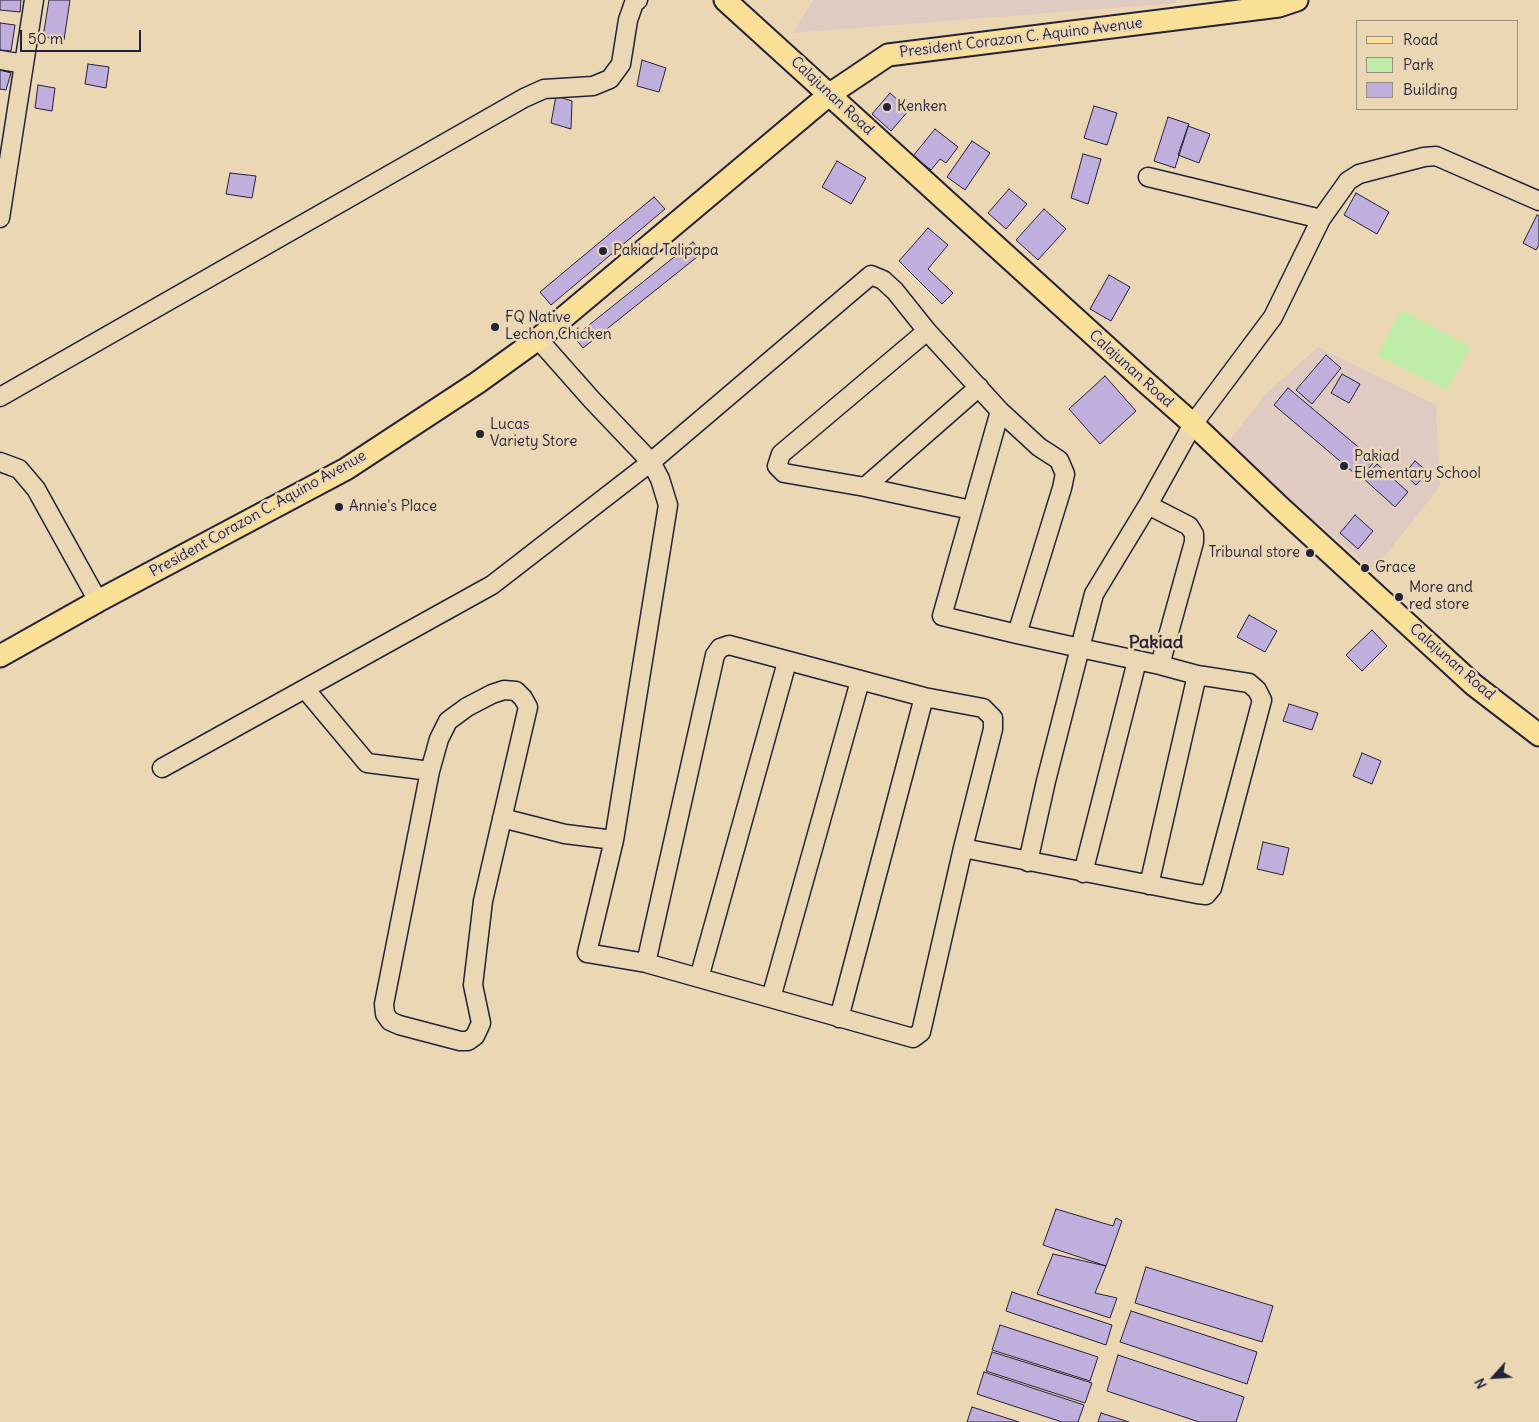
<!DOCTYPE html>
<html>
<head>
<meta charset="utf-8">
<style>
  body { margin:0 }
  #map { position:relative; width:1539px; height:1422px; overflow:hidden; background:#ecd7b5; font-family:Delius,sans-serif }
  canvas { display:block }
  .legend { position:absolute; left:1356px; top:20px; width:162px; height:90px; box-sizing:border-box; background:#ecd7b5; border:1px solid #9b8f84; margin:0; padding:6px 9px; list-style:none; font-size:15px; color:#22223b }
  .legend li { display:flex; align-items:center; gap:10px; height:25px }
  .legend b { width:25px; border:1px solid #9b8f84 }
  .north { position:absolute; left:1469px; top:1352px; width:50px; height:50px; -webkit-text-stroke:4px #ecd7b5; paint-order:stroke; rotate:244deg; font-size:14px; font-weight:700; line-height:20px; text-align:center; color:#22223b }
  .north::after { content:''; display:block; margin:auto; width:18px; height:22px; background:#22223b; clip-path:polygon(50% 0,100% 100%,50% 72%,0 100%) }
  .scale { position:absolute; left:20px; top:30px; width:121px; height:22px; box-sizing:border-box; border:2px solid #22223b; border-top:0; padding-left:6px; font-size:15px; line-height:18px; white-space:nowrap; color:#22223b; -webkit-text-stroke:4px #ecd7b5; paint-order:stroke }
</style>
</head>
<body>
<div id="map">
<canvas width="1539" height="1422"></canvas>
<ul class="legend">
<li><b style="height:6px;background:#fadf96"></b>Road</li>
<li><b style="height:14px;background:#bfeca9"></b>Park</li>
<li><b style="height:14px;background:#c0aedd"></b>Building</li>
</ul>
<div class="north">N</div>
<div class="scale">50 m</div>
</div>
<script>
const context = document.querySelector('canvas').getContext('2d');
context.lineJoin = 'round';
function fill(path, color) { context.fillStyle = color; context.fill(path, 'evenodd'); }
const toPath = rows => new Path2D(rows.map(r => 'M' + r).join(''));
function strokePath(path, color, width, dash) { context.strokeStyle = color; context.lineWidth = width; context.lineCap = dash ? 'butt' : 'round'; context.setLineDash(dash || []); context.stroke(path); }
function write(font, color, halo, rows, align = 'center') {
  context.font = font + ' Delius,sans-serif'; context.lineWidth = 5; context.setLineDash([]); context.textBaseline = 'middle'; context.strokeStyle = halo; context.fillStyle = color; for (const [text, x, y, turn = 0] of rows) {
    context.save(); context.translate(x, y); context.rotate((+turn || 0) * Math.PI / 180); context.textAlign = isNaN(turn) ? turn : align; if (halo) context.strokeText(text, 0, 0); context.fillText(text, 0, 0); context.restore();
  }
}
const built = toPath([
  [813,0,1177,0,1176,3,793,33],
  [1318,347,1436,405,1440,486,1374,570,1224,447,1266,394]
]);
const green = toPath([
  [1401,310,1471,347,1447,390,1377,356]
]);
const building = toPath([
  [0,0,21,0,20,12,0,10,0,0],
  [49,0,70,0,64,40,43,37,49,0],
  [0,23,15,25,11,51,0,50,0,23],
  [642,60,666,68,659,92,637,86,642,60],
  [88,64,109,67,106,88,85,84,88,64],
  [0,70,11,73,6,90,0,89,0,70],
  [38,85,55,88,52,111,35,108,38,85],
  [890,93,909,110,891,131,872,114,890,93],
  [556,96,572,101,571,129,551,123,556,96],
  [1094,106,1117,113,1107,145,1084,138,1094,106],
  [1168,117,1189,124,1175,168,1154,161,1168,117],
  [1188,126,1210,134,1199,163,1178,155,1188,126],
  [935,129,958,147,946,163,940,159,931,170,913,156,935,129],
  [972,141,990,153,965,190,947,177,972,141],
  [1083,154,1101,159,1088,204,1071,198,1083,154],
  [837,161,866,178,851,204,822,187,837,161],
  [230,173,256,176,252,198,226,194,230,173],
  [1009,189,1027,204,1006,229,988,213,1009,189],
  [1356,193,1389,212,1377,234,1344,215,1356,193],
  [654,197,665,209,551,305,540,292,654,197],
  [1044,209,1066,229,1038,260,1016,240,1044,209],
  [1537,215,1539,216,1539,245,1536,250,1523,243,1537,215],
  [928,228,948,245,928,269,953,293,942,304,899,261,928,228],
  [693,242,702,253,583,348,574,337,693,242],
  [1109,275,1130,287,1111,321,1090,309,1109,275],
  [1326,355,1341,368,1312,404,1296,390,1326,355],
  [1342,374,1360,384,1349,403,1331,393,1342,374],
  [1105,376,1136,411,1100,444,1069,409,1105,376],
  [1288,388,1375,461,1360,478,1274,405,1288,388],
  [1415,461,1428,472,1416,485,1404,474,1415,461],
  [1377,464,1408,492,1395,507,1364,479,1377,464],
  [1355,515,1373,531,1358,549,1340,533,1355,515],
  [1249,615,1277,631,1265,652,1237,637,1249,615],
  [1372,630,1387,646,1362,671,1346,655,1372,630],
  [1289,704,1318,713,1312,730,1283,721,1289,704],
  [1362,753,1381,761,1372,784,1353,776,1362,753],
  [1263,842,1289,848,1283,875,1257,869,1263,842],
  [1056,1209,1113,1226,1116,1218,1122,1221,1106,1266,1043,1245,1056,1209],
  [1053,1254,1106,1266,1095,1293,1117,1298,1110,1318,1037,1294,1053,1254],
  [1146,1267,1273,1306,1262,1342,1135,1303,1146,1267],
  [1012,1292,1112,1325,1106,1345,1006,1311,1012,1292],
  [1131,1311,1257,1352,1247,1384,1120,1342,1131,1311],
  [1000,1325,1098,1357,1090,1381,992,1350,1000,1325],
  [992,1352,1092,1383,1085,1403,986,1371,992,1352],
  [1118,1355,1244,1397,1236,1422,1199,1422,1107,1391,1118,1355],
  [984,1372,1084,1405,1078,1422,1062,1422,977,1394,984,1372],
  [972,1407,1019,1422,967,1422,972,1407],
  [1101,1413,1129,1422,1098,1422,1101,1413]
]);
const minor = toPath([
  [0,60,24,64],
  [1148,177,1321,219],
  [0,218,34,0],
  [927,331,781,454,777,466,784,473,865,487,971,510],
  [538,339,592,400,651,462,660,479,668,505,614,840,587,953,646,963,913,1038,921,1032,963,848,993,729,993,718,983,708,924,697,729,645,720,648,715,655,646,963],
  [0,397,524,98,544,89,593,86,610,79,621,64,628,20,634,3,638,0],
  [0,462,19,469,36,489,98,601],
  [865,487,979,387],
  [1148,505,1094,594,1080,648,1160,665],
  [1017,634,1080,648,1046,781,1028,862],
  [305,689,367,763,430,771],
  [504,690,516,691,523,698,528,707,483,901,473,985,481,1023,475,1036,468,1041,460,1041,399,1025,390,1021,385,1014,384,1004,430,771,439,739,448,721,467,707,492,694,504,690],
  [162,768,492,585,651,462,871,275,883,280,895,291,927,331,1000,411,1039,447,1059,460,1065,474,1062,488,1017,634,942,616,1000,411],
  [502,818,565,834,614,840],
  [963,848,1197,894,1206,895,1212,888,1262,700,1257,690,1249,683,1197,675,1160,665,1194,542,1194,534,1189,526,1148,505,1193,424,1273,317,1321,219,1348,181,1359,174,1424,157,1436,156,1539,201],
  [1083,873,1137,661],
  [1149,885,1197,675],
  [699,978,787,662],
  [771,998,860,681],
  [839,1018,924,697]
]);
const major = toPath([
  [725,0,1141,378,1193,424,1279,506,1474,685,1539,735],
  [0,656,98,601,346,469,477,383,538,339,830,94,888,55,1279,6,1297,0]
]);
const markers = [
  [887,107,5,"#22223b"],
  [603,251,5,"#22223b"],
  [495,327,5,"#22223b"],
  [480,434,5,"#22223b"],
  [1344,466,5,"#22223b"],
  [339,507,5,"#22223b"],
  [1310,553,5,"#22223b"],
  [1365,568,5,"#22223b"],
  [1399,597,5,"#22223b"]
];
const streetNames = [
  ["President Corazon C. Aquino Avenue",1021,38,-7],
  ["Calajunan Road",832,96,43],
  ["Calajunan Road",1131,369,42],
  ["President Corazon C. Aquino Avenue",258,514,-29],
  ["Calajunan Road",1452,662,41]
];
const poiNames = [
  ["Kenken",897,107],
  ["Pakiad Talipapa",613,251],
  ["FQ Native",505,318],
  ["Lechon Chicken",505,335],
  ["Lucas",490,425],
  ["Variety Store",490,442],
  ["Pakiad",1354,457],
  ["Elementary School",1354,474],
  ["Annie's Place",349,507],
  ["Tribunal store",1300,553,"right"],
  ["Grace",1375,568],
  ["More and",1409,588],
  ["red store",1409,605]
];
const quarterNames = [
  ["Pakiad",1156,643]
];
fill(built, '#dfcbc1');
fill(green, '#bfeca9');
fill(building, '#c0aedd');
strokePath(building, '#22223b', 1);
strokePath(minor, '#22223b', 21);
strokePath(major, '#22223b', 25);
strokePath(minor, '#ecd7b5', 18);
strokePath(major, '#fadf96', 21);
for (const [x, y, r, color] of markers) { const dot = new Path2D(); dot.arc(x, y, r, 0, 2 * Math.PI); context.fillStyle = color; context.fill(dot); strokePath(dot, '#ecd7b5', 2); }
write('15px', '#22223b', '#ecd7b5', streetNames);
write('15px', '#22223b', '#ecd7b5', poiNames, 'left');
write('bold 18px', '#22223b', '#ecd7b5', quarterNames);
</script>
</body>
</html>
